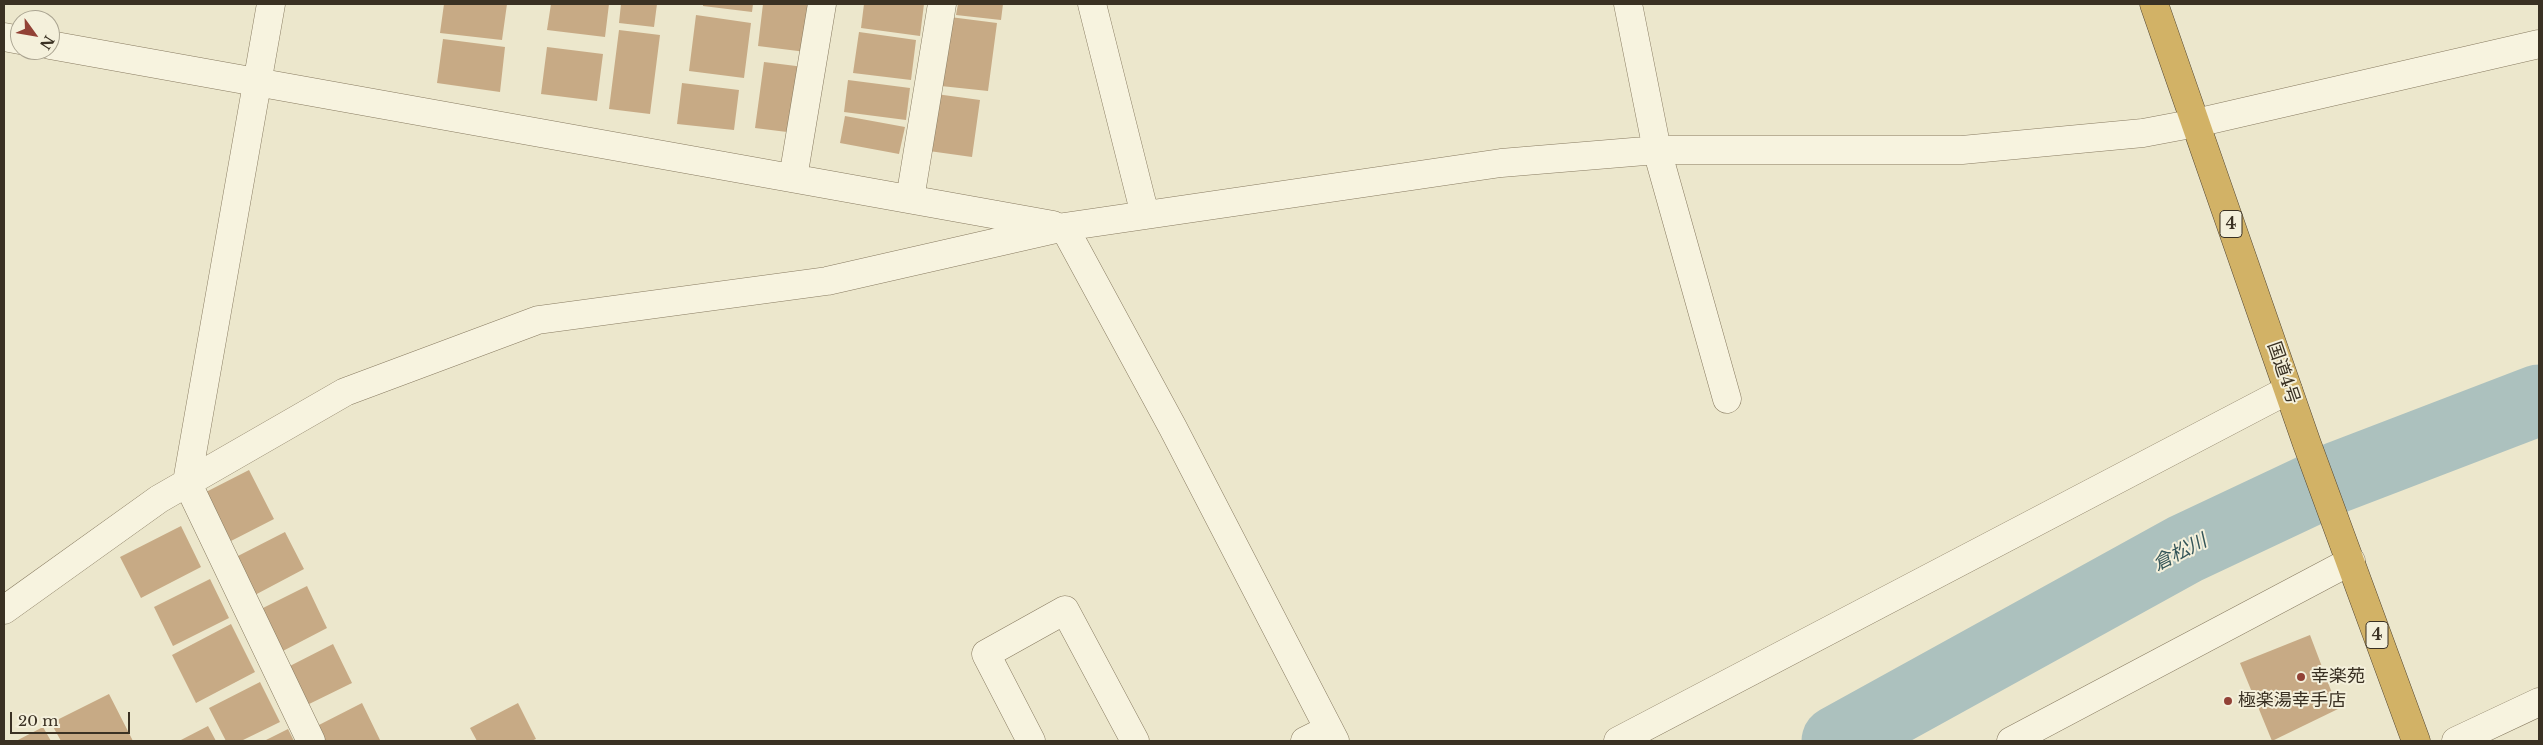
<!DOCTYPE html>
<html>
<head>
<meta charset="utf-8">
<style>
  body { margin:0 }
  #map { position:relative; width:2543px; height:745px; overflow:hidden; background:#ece7cc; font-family:"Libre Baskerville",serif }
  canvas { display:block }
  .frame { position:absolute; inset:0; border:5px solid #3a3123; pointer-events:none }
  .north { position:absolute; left:10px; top:10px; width:50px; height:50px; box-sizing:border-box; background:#f4f0db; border:1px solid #aaa491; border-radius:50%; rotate:122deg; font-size:14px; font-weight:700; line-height:20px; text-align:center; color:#3a3123 }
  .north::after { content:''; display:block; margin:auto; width:18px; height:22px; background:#924236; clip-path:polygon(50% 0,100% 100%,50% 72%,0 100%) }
  .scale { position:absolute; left:10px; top:712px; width:120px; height:22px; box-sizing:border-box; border:2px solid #3a3123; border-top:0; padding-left:6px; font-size:15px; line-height:18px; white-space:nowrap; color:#3a3123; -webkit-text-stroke:4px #f4f0db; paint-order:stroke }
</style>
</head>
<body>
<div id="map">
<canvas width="2543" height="745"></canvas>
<div class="frame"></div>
<div class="north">N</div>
<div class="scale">20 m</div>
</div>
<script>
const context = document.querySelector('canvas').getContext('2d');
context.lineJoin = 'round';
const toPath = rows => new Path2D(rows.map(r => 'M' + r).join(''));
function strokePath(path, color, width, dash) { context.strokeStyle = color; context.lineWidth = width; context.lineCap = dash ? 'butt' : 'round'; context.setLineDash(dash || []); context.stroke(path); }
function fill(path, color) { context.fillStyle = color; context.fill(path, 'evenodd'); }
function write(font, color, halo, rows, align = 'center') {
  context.font = font + ' "Libre Baskerville","Noto Sans JP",serif'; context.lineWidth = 4; context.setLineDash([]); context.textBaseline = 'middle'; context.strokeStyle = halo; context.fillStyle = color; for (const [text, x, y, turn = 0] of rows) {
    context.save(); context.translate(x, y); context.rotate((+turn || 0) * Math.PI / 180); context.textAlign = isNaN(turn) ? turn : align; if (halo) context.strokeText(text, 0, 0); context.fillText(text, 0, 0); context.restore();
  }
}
const river = toPath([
  [1837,741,2185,549,2338,477,2539,400]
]);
const building = toPath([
  [444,4,507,4,502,40,440,33],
  [551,4,609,4,605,37,547,30],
  [621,4,657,4,654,27,619,23],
  [703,4,753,4,752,12,703,6],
  [763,4,812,4,806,52,758,46],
  [864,4,924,4,920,36,861,28],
  [958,4,1003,4,1001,20,956,15],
  [696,15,751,23,744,78,689,71],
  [950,17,997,23,988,91,941,86],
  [619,30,660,35,650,114,609,109],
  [859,32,916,40,911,80,853,73],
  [443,39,505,47,500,92,437,83],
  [547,47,603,54,597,101,541,94],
  [764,62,804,67,795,133,755,128],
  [848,80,910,88,906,120,844,112],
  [682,83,739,90,734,130,677,124],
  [936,94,980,100,972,157,929,151],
  [845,116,905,127,899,154,840,143],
  [249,470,274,519,231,541,206,492],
  [181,526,201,567,141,598,120,557],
  [285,532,304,569,253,596,234,558],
  [210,579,229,618,173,646,154,607],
  [307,586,327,628,279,653,257,611],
  [231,624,255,672,196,703,172,655],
  [2310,635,2338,709,2272,741,2240,663],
  [333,644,352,683,303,707,284,669],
  [260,682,280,722,241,741,226,741,209,708],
  [109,694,133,741,61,741,51,723],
  [362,703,380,740,322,741,315,727],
  [518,703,536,739,531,741,477,741,470,728],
  [208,726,216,741,179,741],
  [43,727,51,741,16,741],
  [288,729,294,741,264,741]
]);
const minor = toPath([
  [271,4,187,482,311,741],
  [1092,4,1145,215],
  [1628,4,1657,150,1727,399],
  [4,37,20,40],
  [50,45,1053,225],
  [793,178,822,4],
  [910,199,942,4],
  [1064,227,1173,428,1335,741],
  [4,610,159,499,345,392,538,320,827,281,1064,227,1501,163,1657,150,1962,150,2143,133,2196,123,2539,44],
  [1031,741,986,654,1065,610,1135,741],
  [1305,741,1329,729],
  [1618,741,2288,390],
  [2011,741,2351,561],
  [2456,741,2539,702]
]);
const highway = toPath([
  [2154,4,2307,444,2416,741]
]);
const markers = [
  [2301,677,5,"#924236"],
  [2228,701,5,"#924236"]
];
const shields = [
  [2231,224,22],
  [2377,635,22]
];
const shieldNames = [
  ["4",2231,224],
  ["4",2377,635]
];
const streetNames = [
  ["国道4号",2283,373,71]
];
const poiNames = [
  ["幸楽苑",2311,677],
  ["極楽湯幸手店",2238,701]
];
const waterNames = [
  ["倉松川",2180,553,-27]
];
strokePath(river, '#acc1be', 71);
fill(building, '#c7aa85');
strokePath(minor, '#887b61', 29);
strokePath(highway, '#564934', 29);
strokePath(minor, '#f7f3df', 28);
strokePath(highway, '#d2b266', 28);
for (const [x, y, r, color] of markers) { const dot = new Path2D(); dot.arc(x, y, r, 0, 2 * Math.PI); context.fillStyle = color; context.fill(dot); strokePath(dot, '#f4f0db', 2); }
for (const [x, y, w] of shields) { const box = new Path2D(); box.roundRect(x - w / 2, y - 13.5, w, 27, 4); context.fillStyle = '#f4f0db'; context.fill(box); strokePath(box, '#3a3123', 1); }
write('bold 16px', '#3a3123', null, shieldNames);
write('18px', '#3a3123', '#f4f0db', streetNames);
write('18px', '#3a3123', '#f4f0db', poiNames, 'left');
write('italic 19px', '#345558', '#f4f0db', waterNames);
</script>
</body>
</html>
